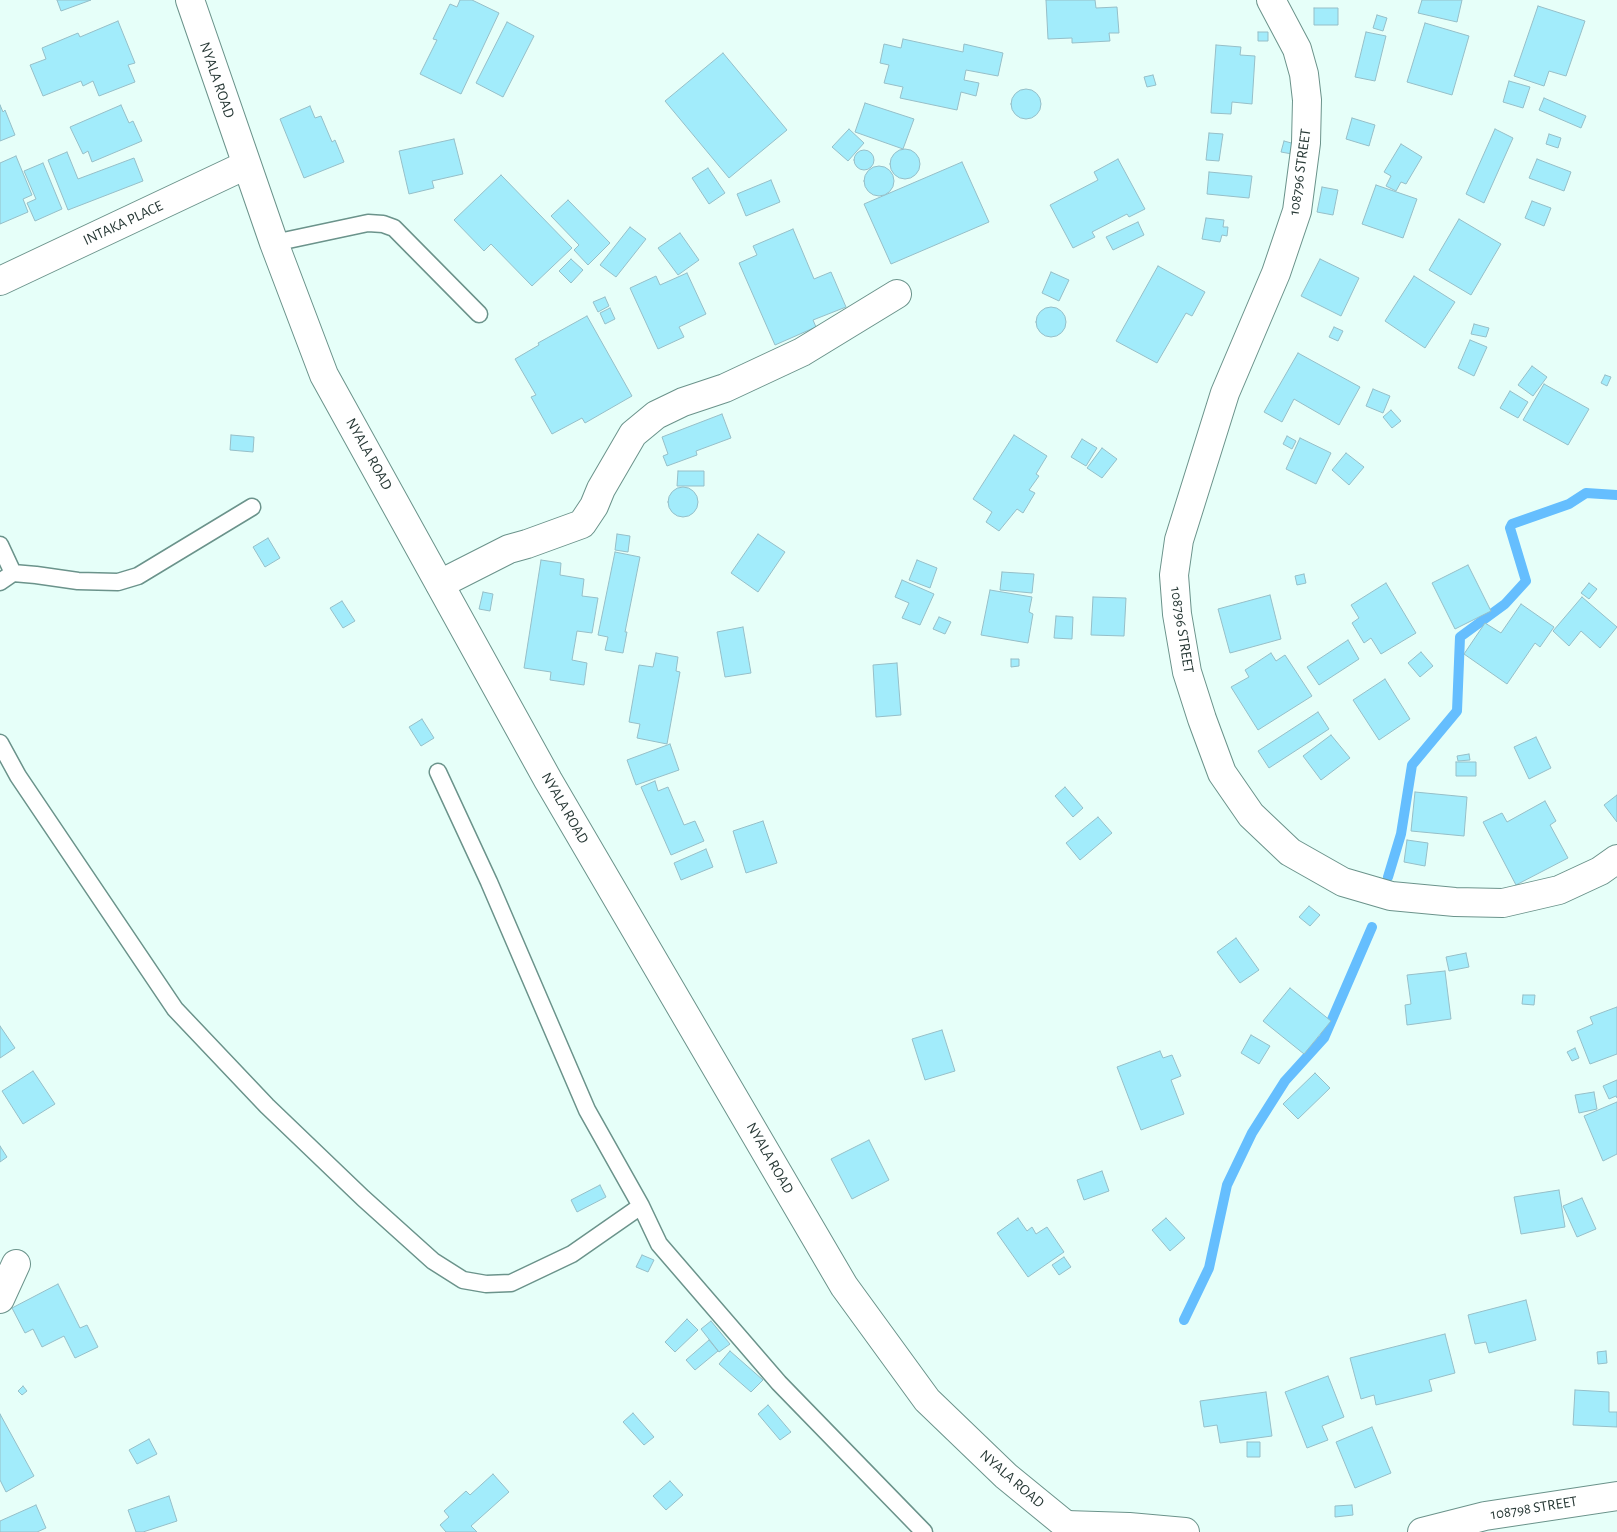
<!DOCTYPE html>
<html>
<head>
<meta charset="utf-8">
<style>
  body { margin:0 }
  canvas { display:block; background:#e6fff9 }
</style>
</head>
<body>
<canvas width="1617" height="1532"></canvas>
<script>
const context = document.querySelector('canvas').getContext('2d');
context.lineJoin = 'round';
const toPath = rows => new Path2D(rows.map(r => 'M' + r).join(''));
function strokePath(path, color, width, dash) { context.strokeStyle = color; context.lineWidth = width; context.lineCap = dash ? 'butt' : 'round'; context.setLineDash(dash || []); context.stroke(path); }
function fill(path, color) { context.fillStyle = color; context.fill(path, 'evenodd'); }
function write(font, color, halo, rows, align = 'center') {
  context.font = font + ' "Alegreya Sans",sans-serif'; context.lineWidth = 4; context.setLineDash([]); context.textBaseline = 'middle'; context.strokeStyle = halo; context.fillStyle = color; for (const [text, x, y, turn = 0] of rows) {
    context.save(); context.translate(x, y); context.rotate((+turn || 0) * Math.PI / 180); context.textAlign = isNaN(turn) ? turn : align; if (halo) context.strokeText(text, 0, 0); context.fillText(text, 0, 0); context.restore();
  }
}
const stream = toPath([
  [1388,877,1401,834,1412,765,1457,711,1460,637,1505,604,1526,581,1510,528,1512,524,1569,504,1586,493,1617,495],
  [1184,1320,1209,1268,1227,1185,1252,1133,1285,1081,1324,1038,1372,927]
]);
const building = toPath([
  [57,0,91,0,61,11,57,0],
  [460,0,472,0,499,13,461,94,420,74,437,40,433,39,450,4,457,7,460,0],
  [1046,0,1095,0,1096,8,1117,7,1119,33,1109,33,1110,41,1072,43,1072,38,1048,39,1046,0],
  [1422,0,1462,0,1457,22,1418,13,1422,0],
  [1538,6,1585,21,1566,76,1549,71,1544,86,1514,76,1538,6],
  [1314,8,1338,8,1338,25,1314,25,1314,8],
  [1377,15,1387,18,1383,31,1373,28,1377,15],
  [118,21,135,63,128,65,135,82,99,96,93,81,83,86,81,81,43,96,30,65,46,59,42,48,78,33,80,37,118,21],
  [507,22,534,36,503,97,476,83,507,22],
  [1425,23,1469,36,1452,95,1407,82,1425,23],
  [1258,32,1268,32,1268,41,1258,41,1258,32],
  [1366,32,1386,36,1375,81,1355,77,1366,32],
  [903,39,963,52,964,44,1003,53,998,76,966,70,964,80,979,83,976,96,961,92,957,110,900,98,903,87,884,83,889,65,880,63,884,44,901,48,903,39],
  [1216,45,1241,47,1240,55,1255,56,1252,104,1232,102,1231,114,1211,113,1216,45],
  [723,53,787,130,729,178,665,101,723,53],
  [1153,75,1156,85,1147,87,1144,77,1153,75],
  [1509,81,1530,87,1523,108,1503,102,1509,81],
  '1011 104a15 15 0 1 1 30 0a15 15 0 1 1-30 0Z',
  [1544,98,1586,116,1581,128,1539,110,1544,98],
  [865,103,914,119,903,149,855,132,865,103],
  [0,105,3,112,5,110,15,135,0,141,0,105],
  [121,105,129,123,133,121,142,141,92,162,88,151,83,154,70,127,121,105],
  [310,106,315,118,321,116,332,142,335,140,344,162,304,178,280,119,310,106],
  [1352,118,1375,125,1369,146,1346,139,1352,118],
  [849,129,864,143,848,161,832,147,849,129],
  [1495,129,1513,138,1484,203,1466,194,1495,129],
  [1209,133,1223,134,1219,161,1206,160,1209,133],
  [1549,134,1561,138,1558,148,1546,144,1549,134],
  [454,139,463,174,432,181,434,188,409,194,399,151,454,139],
  [1284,141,1295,144,1292,154,1281,152,1284,141],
  [1401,144,1422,157,1406,184,1401,182,1396,191,1386,186,1391,176,1384,172,1401,144],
  '890 164a15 15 0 1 1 30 0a15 15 0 1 1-30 0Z',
  '854 160a10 10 0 1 1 20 0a10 10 0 1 1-20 0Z',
  [67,152,78,179,134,158,143,181,68,210,48,160,67,152],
  [16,156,32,195,23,199,28,212,0,224,0,163,16,156],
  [1118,159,1145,209,1129,217,1127,214,1092,232,1095,237,1073,248,1050,205,1098,180,1094,172,1118,159],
  [1537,159,1571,172,1564,191,1529,178,1537,159],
  [962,162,989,222,891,264,864,204,962,162],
  [43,163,62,209,35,221,27,203,36,199,24,171,43,163],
  '864 181a15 15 0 1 1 30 0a15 15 0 1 1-30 0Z',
  [708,168,725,193,709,204,692,178,708,168],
  [1209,172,1252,176,1249,198,1207,194,1209,172],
  [501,175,572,248,532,286,491,244,484,251,454,220,501,175],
  [771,180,780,202,746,216,737,194,771,180],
  [1376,185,1417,199,1403,238,1362,224,1376,185],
  [1322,187,1338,190,1333,215,1317,212,1322,187],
  [568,200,610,243,588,265,574,250,579,245,551,216,568,200],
  [1532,201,1551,208,1544,226,1525,218,1532,201],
  [1206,218,1224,220,1223,227,1228,227,1227,236,1222,235,1220,242,1202,239,1206,218],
  [1459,219,1501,244,1471,295,1429,270,1459,219],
  [1138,222,1144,235,1113,250,1106,237,1138,222],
  [630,227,646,239,616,277,600,265,630,227],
  [793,229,814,279,831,272,846,307,813,320,816,327,775,345,739,263,757,255,753,246,793,229],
  [680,233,699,260,678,275,658,248,680,233],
  [571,259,583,270,571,283,559,271,571,259],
  [1320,259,1359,278,1341,316,1301,296,1320,259],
  [1158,266,1205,292,1192,316,1186,313,1157,363,1116,341,1158,266],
  [1051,272,1069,280,1059,301,1042,293,1051,272],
  [687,273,706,314,679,327,684,337,658,349,630,288,656,276,660,285,687,273],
  [1414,276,1455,302,1425,348,1385,321,1414,276],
  [605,297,609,306,598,312,593,302,605,297],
  '1036 322a15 15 0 1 1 30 0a15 15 0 1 1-30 0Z',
  [610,308,615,319,605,324,600,313,610,308],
  [587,316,632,396,585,423,582,418,552,434,531,397,536,395,515,359,539,345,538,343,587,316],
  [1474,324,1489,328,1486,337,1471,334,1474,324],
  [1334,327,1343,331,1338,341,1329,337,1334,327],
  [1470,340,1487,347,1474,376,1458,368,1470,340],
  [1298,353,1360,387,1339,425,1294,399,1282,422,1264,412,1298,353],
  [1532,366,1547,377,1533,396,1518,385,1532,366],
  [1605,375,1611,377,1607,386,1601,383,1605,375],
  [1544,384,1589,409,1568,445,1523,420,1544,384],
  [1373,389,1390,396,1383,413,1366,406,1373,389],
  [1510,391,1528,402,1518,418,1500,408,1510,391],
  [1391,410,1401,421,1392,428,1383,417,1391,410],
  [722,414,731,438,696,451,697,455,667,466,663,456,668,454,662,437,722,414],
  [231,435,254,437,253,452,230,450,231,435],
  [1014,435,1047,456,1036,474,1039,476,1029,490,1035,493,1023,513,1017,509,999,531,986,522,992,512,973,499,1014,435],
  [1287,436,1296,441,1292,449,1283,444,1287,436],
  [1300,438,1331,453,1316,484,1286,469,1300,438],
  [1082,439,1097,448,1086,466,1071,457,1082,439],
  [1102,448,1117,459,1102,478,1087,468,1102,448],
  [1346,453,1364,467,1349,485,1332,470,1346,453],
  [678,471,704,471,704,486,677,486,678,471],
  '668 502a15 15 0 1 1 30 0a15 15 0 1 1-30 0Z',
  [617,534,630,536,628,552,615,550,617,534],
  [758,534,785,552,758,592,731,573,758,534],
  [268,538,280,558,265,567,253,547,268,538],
  [615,552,640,557,625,632,627,632,623,653,605,650,608,637,598,635,615,552],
  [541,560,561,563,560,575,584,579,582,596,598,598,592,633,577,631,572,660,587,663,584,685,550,680,551,672,524,668,541,560],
  [917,560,937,568,930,588,909,580,917,560],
  [1468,565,1491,611,1455,629,1432,583,1468,565],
  [1002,572,1034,574,1032,593,1000,590,1002,572],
  [1304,574,1306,583,1297,585,1295,576,1304,574],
  [902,580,934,594,920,625,902,618,909,603,895,597,902,580],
  [1386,583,1416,633,1381,654,1371,638,1364,643,1352,623,1359,618,1351,605,1386,583],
  [1589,583,1597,589,1589,599,1581,593,1589,583],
  [990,590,1032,597,1029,612,1033,614,1028,643,981,635,990,590],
  [483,592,493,594,490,611,479,609,483,592],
  [1270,595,1281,639,1230,653,1218,609,1270,595],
  [1093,597,1126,598,1124,636,1091,635,1093,597],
  [1582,597,1617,627,1600,648,1581,631,1569,646,1553,631,1582,597],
  [342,601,355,621,343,628,330,608,342,601],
  [1521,604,1554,627,1540,647,1535,643,1507,684,1464,654,1485,623,1501,633,1521,604],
  [1056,616,1073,617,1072,639,1054,638,1056,616],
  [939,617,951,622,945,634,933,629,939,617],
  [743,627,751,673,725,677,717,632,743,627],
  [1348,640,1359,659,1319,685,1307,667,1348,640],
  [1421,652,1433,666,1420,677,1408,663,1421,652],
  [656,653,678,657,676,671,680,672,667,744,637,738,640,724,629,722,639,665,653,667,656,653],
  [1271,653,1276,661,1285,655,1312,696,1258,730,1231,687,1249,677,1245,670,1271,653],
  [1011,659,1019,659,1019,666,1011,667,1011,659],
  [897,663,901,715,876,717,873,665,897,663],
  [1385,679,1410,719,1379,740,1353,700,1385,679],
  [1318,712,1329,729,1269,768,1258,751,1318,712],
  [422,719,434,738,421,746,409,727,422,719],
  [1331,735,1350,758,1321,780,1303,756,1331,735],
  [1536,737,1551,768,1529,779,1514,747,1536,737],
  [670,744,679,770,636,785,627,760,670,744],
  [1469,754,1470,760,1458,761,1457,756,1469,754],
  [1456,762,1476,762,1476,776,1456,776,1456,762],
  [655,781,658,791,668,787,684,825,695,821,704,841,671,855,641,787,655,781],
  [1065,787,1083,808,1073,817,1055,796,1065,787],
  [1415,792,1467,797,1464,836,1411,831,1415,792],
  [1617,795,1617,822,1604,805,1617,795],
  [1545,801,1556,821,1550,825,1568,858,1516,885,1483,822,1502,813,1507,822,1545,801],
  [1098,817,1112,833,1080,860,1066,843,1098,817],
  [763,821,777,863,746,873,733,831,763,821],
  [1407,840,1428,843,1425,866,1404,862,1407,840],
  [706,849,713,867,681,880,674,863,706,849],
  [1309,906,1320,915,1310,926,1299,917,1309,906],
  [1236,938,1259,970,1240,983,1217,952,1236,938],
  [1466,953,1469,967,1449,971,1446,957,1466,953],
  [1445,971,1451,1019,1407,1025,1405,1005,1411,1004,1407,975,1445,971],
  [1290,988,1331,1021,1304,1054,1263,1021,1290,988],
  [1523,995,1535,995,1534,1005,1522,1004,1523,995],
  [1617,1007,1617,1054,1590,1064,1577,1031,1593,1024,1590,1017,1617,1007],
  [0,1026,15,1048,0,1058,0,1026],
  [942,1030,955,1071,925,1080,912,1039,942,1030],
  [1251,1035,1270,1046,1259,1064,1241,1053,1251,1035],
  [1575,1048,1579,1058,1572,1061,1567,1052,1575,1048],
  [1160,1051,1163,1058,1172,1055,1181,1076,1171,1080,1184,1114,1141,1130,1117,1067,1160,1051],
  [33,1071,55,1104,23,1124,2,1091,33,1071],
  [1315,1073,1330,1088,1298,1119,1283,1104,1315,1073],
  [1617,1080,1617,1098,1616,1096,1609,1099,1603,1086,1617,1080],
  [1594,1092,1597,1109,1579,1113,1575,1095,1594,1092],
  [1617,1102,1617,1154,1603,1161,1584,1116,1617,1102],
  [869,1140,889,1180,852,1199,831,1159,869,1140],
  [0,1146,7,1157,0,1162,0,1146],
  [1102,1171,1109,1191,1084,1200,1077,1180,1102,1171],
  [600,1185,606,1197,577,1212,571,1200,600,1185],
  [1559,1190,1565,1227,1521,1234,1514,1197,1559,1190],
  [1582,1198,1596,1229,1577,1237,1563,1206,1582,1198],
  [1018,1218,1027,1231,1032,1227,1036,1234,1047,1227,1064,1252,1028,1277,997,1233,1018,1218],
  [1166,1218,1185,1238,1170,1251,1152,1230,1166,1218],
  [642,1255,654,1260,648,1272,636,1267,642,1255],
  [1064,1257,1071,1267,1059,1275,1052,1265,1064,1257],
  [58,1284,80,1328,87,1325,98,1347,75,1358,64,1336,42,1347,33,1329,25,1333,12,1308,58,1284],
  [1526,1300,1536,1340,1489,1353,1486,1342,1475,1344,1468,1315,1526,1300],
  [687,1319,698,1330,675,1352,665,1342,687,1319],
  [711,1321,730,1344,719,1352,701,1329,711,1321],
  [1445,1334,1455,1373,1429,1380,1432,1391,1376,1405,1374,1395,1361,1399,1350,1358,1445,1334],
  [709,1340,718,1351,695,1370,686,1360,709,1340],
  [730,1351,763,1380,751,1392,719,1364,730,1351],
  [1606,1351,1607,1363,1598,1364,1597,1352,1606,1351],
  [1328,1376,1344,1417,1322,1426,1328,1440,1307,1448,1285,1392,1328,1376],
  [23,1386,27,1391,22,1395,18,1391,23,1386],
  [1575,1390,1609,1392,1609,1412,1617,1412,1617,1427,1573,1425,1575,1390],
  [1266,1392,1272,1436,1220,1443,1217,1425,1204,1427,1200,1401,1266,1392],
  [768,1405,791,1432,780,1440,758,1414,768,1405],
  [633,1413,654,1437,644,1445,623,1422,633,1413],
  [0,1414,34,1476,6,1492,0,1480,0,1414],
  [1372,1427,1391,1473,1355,1488,1336,1442,1372,1427],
  [149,1439,157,1454,137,1464,129,1450,149,1439],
  [1247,1442,1260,1442,1260,1457,1247,1457,1247,1442],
  [493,1474,509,1492,471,1526,477,1532,446,1532,440,1525,449,1517,444,1511,466,1491,470,1495,493,1474],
  [670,1481,683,1495,666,1510,653,1496,670,1481],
  [169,1496,177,1521,143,1532,136,1532,128,1510,169,1496],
  [36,1505,46,1528,37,1532,0,1532,0,1521,36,1505],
  [1352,1505,1353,1515,1335,1517,1335,1506,1352,1505]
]);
const lane = toPath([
  [274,243,368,223,383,224,394,228,479,314],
  [0,545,13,573],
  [0,582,13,573,36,575,78,581,118,582,138,576,252,507],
  [0,743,18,776,175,1009,267,1106,363,1198,433,1261,463,1280,486,1284,511,1283,572,1254,641,1206],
  [438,772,489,882,587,1110,641,1206,659,1244,779,1383,924,1532]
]);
const street = toPath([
  [1271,0,1297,49,1304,74,1307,100,1306,143,1297,211,1276,273,1225,393,1179,540,1174,575,1177,614,1187,672,1202,719,1222,773,1251,815,1290,852,1343,882,1391,896,1455,902,1503,903,1559,890,1600,871,1617,859],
  [0,281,246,165],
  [440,584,509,549,527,544,582,524,594,506,601,489,633,434,656,415,683,402,725,388,802,352,897,294],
  [0,1299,16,1264],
  [1066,1525,1129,1527,1185,1532],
  [1422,1532,1485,1516,1617,1496]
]);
const secondary = toPath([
  [190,0,274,243,324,375,548,780,844,1286,927,1400,1006,1476,1066,1525,1077,1532]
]);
const streetNames = [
  ["NYALA ROAD",217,80,71],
  ["108796 STREET",1300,172,-82],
  ["INTAKA PLACE",123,223,-25],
  ["NYALA ROAD",369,454,61],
  ["108796 STREET",1182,630,81],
  ["NYALA ROAD",565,808,60],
  ["NYALA ROAD",770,1158,60],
  ["NYALA ROAD",1012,1479,41],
  ["108798 STREET",1534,1508,-9]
];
strokePath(stream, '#65befe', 10);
fill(building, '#a2ecfb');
strokePath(building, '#96bfc8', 1);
strokePath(lane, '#6b938b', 19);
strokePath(street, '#6b938b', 30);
strokePath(secondary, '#6b938b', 30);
strokePath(lane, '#fff', 16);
strokePath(street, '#fff', 28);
strokePath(secondary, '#fff', 28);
write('15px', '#283936', '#fff', streetNames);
</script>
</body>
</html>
